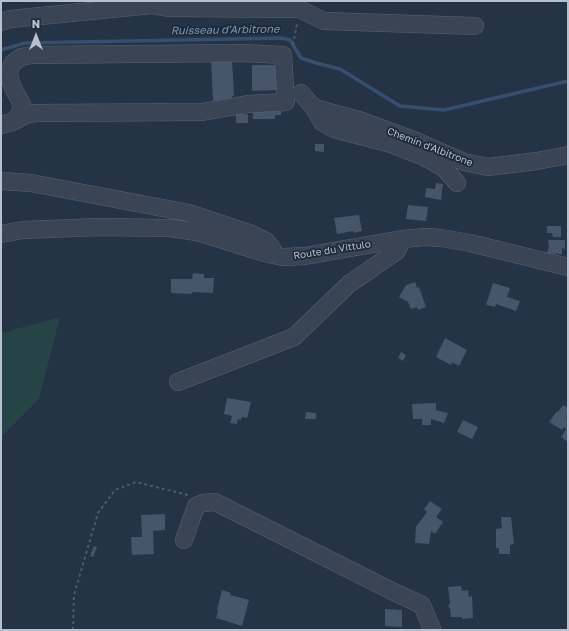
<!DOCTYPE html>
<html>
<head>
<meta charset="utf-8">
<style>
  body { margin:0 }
  #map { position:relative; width:569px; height:631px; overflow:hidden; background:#243346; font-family:"Golos Text",sans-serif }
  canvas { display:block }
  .frame { position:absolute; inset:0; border:2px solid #b7c0ce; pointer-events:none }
  .north { position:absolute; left:16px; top:16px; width:40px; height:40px; -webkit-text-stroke:3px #1d2a3a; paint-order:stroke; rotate:0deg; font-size:11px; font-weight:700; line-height:16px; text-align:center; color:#b7c0ce }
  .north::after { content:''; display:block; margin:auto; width:14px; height:18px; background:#b7c0ce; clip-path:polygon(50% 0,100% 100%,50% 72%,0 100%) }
</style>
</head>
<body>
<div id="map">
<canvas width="569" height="631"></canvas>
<div class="frame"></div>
<div class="north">N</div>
</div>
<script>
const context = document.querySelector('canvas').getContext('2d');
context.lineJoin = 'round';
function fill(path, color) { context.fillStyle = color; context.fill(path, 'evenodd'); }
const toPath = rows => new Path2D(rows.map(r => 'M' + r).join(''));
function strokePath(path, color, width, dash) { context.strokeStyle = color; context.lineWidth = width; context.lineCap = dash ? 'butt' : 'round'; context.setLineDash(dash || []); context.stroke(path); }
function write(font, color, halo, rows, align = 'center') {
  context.font = font + ' "Golos Text",sans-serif'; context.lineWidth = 3.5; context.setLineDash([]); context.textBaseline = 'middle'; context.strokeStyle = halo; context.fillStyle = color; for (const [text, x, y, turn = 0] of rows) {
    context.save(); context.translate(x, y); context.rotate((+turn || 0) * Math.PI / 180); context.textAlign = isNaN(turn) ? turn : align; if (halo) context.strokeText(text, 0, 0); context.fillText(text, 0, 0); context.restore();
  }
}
const green = toPath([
  [60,317,39,399,1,437,1,333]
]);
const stream = toPath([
  [1,50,25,43,282,38,290,40,301,58,316,63,340,69,400,106,444,110,568,81]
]);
const building = toPath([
  [211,59,232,60,234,96,232,96,232,100,213,101],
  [252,65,279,65,280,90,252,91],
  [281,107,281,115,275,115,275,119,253,119,253,108],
  [236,114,248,114,248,123,236,123],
  [315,144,324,144,324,152,315,151],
  [436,183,443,184,441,200,425,197,426,188,435,189],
  [408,205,428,207,426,221,406,219],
  [359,215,362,231,354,233,353,231,337,234,334,218],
  [547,226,561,226,561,237,553,237,552,233,547,233],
  [548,240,565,240,565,249,562,248,562,255,556,253,556,254,547,253,549,247],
  [193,273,204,274,204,278,214,278,213,293,192,292,192,294,171,293,171,279,192,279],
  [415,282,417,288,419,287,426,307,418,310,417,307,411,309,408,302,399,297,406,285],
  [493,283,510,288,507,297,520,301,516,311,496,304,495,307,486,305],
  [445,338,467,350,459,366,452,362,451,365,436,357],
  [401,352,406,355,403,361,398,358],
  [227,398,251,402,247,418,242,417,241,420,238,419,237,424,230,423,232,416,224,414],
  [436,403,436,410,448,413,444,423,431,419,431,425,422,425,422,419,413,419,412,404],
  [563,405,568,408,568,415,566,417,568,419,568,442,561,437,566,429,564,427,562,430,549,422,557,411,558,412],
  [306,412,316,413,316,419,305,419],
  [463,420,478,427,472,439,457,432],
  [430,501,442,509,436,517,443,522,435,534,431,531,429,544,415,543,416,527,427,512,424,509],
  [165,514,165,530,153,531,154,554,132,555,131,537,142,537,141,515],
  [501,517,511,517,514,544,510,545,510,554,499,554,499,548,496,548,496,529,502,528],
  [94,546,97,547,93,557,90,556],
  [461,586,462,591,468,590,469,597,472,596,473,618,462,619,462,617,451,617,450,608,448,606,450,603,448,587],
  [222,590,231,593,230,595,249,600,242,626,216,618,218,611,217,610],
  [385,609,402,610,402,627,385,626]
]);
const path = toPath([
  [293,45,297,24],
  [73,630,74,595,98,513,115,490,136,482,188,495]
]);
const minor = toPath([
  [1,22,10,19,152,5,170,8,299,9,324,21,475,26],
  [301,93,312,106,318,109,359,120,416,141,464,162,488,167,537,161,568,155],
  [313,106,322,122,334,129,391,144,422,156,444,168,457,183],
  [1,125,15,121,23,116,34,113,202,112,248,104,286,102,283,55,243,53,32,55,21,57,13,63,9,71,10,79,14,90,22,104,20,113,15,121],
  [1,181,31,183,189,213,252,234,266,241,272,248,273,255],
  [1,234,23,230,99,227,170,228,197,232,264,253,283,257,305,256,402,239,425,237,441,238,470,243,568,267],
  [178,382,294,337,349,284,397,251,402,239],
  [184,540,196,506,203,503,215,502,396,593,422,605,432,629,431,630]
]);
const streetNames = [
  ["Chemin d'Albitrone",430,147,21],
  ["Route du Vittulo",332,250,-9]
];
const waterNames = [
  ["Ruisseau d'Arbitrone",225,30,-1]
];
fill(green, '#264346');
strokePath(stream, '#364f6e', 3.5);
fill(building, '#46556a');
strokePath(minor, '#586372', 18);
strokePath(path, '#456062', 2, [3, 3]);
strokePath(minor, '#394555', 17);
write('10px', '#b7c0ce', '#1d2a3a', streetNames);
write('italic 11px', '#7b97b8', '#1d2a3a', waterNames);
</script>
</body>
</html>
